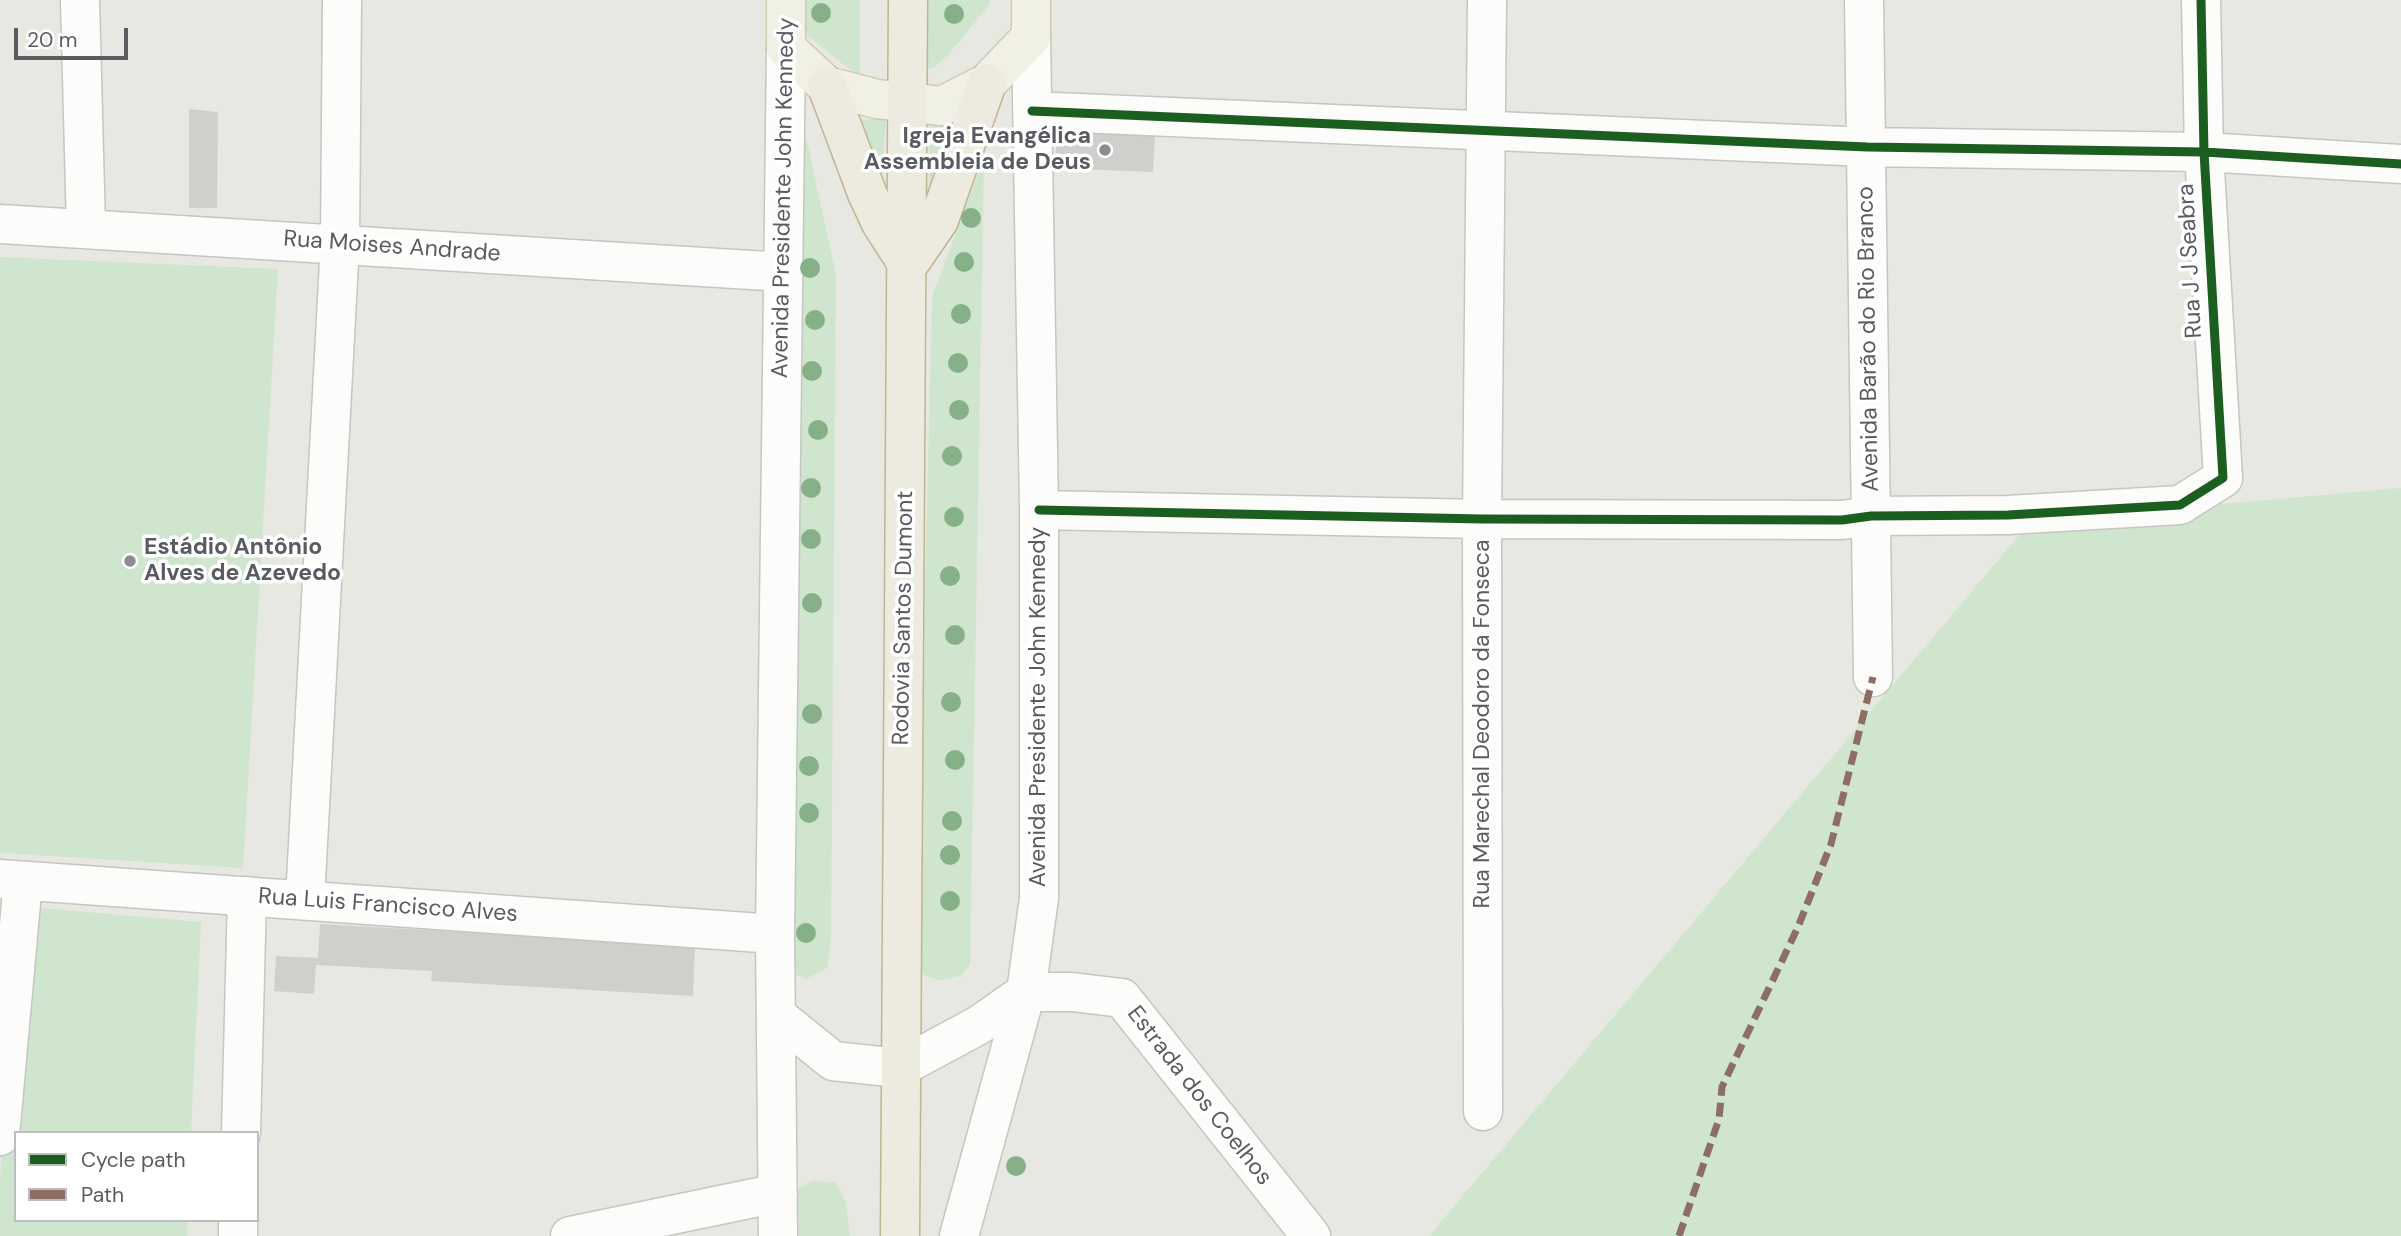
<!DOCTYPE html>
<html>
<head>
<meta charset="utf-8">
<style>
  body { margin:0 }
  #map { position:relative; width:2401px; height:1236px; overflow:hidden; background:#e8e8e2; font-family:"DM Sans",sans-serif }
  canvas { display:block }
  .legend { position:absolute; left:14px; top:1131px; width:245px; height:91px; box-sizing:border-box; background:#fff; border:2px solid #bcbdbf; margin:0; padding:9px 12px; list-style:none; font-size:21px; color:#585b60 }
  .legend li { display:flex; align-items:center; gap:14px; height:35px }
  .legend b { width:35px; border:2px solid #bcbdbf }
  .scale { position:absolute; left:14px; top:28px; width:114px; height:32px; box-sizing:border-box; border:4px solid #585b60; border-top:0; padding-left:9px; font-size:21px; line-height:24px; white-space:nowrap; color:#585b60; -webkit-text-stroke:5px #fff; paint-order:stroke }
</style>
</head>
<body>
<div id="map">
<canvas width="2401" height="1236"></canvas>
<ul class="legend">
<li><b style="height:9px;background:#1b5e20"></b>Cycle path</li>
<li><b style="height:9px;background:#8d6e63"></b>Path</li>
</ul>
<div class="scale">20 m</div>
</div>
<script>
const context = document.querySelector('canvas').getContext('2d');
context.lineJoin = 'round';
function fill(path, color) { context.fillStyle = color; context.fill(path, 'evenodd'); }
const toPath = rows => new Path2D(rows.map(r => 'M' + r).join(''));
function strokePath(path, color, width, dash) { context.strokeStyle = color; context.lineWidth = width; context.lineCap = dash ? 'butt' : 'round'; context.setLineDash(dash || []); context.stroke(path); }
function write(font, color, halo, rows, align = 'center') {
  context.font = font + ' "DM Sans",sans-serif'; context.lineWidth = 7; context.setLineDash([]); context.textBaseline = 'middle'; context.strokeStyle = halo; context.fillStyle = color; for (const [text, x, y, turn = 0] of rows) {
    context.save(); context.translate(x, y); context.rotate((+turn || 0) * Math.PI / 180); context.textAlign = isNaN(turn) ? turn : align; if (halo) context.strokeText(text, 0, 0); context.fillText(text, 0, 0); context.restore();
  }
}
const green = toPath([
  [792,0,860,0,860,78,807,35],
  [914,0,990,0,990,4,949,54,935,67,912,73],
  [886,118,882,177,858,120],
  [959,122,929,191,929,124],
  [806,137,836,275,831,937,828,967,806,979,781,968,791,143],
  [984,157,970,965,961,976,940,980,925,976,916,961,932,297],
  [0,257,278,269,243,868,0,853],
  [2401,488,2401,1236,1429,1236,2031,521],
  [18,906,201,922,191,1133,16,1133,16,1220,187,1220,187,1236,0,1236,0,1179],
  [812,1181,836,1183,846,1203,850,1236,786,1236,796,1190]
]);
const building = toPath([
  [189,109,218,112,217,208,189,208],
  [1057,128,1155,132,1153,172,1055,168],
  [320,924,695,945,693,996,431,981,432,971,316,965,314,994,274,991,276,956,318,958]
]);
const minor = toPath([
  [80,0,86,228],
  [1864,0,1873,677],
  [1032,111,1867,147,2204,152,2401,164],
  [0,224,784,272],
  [1039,510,1482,519,1842,520,1871,516,2008,515,2180,505,2223,478,2204,152,2201,0],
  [0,879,775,934],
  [305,900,340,243,342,0],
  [776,1015,833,1061,899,1068,979,1025,1026,992,1072,992,1122,998,1311,1236],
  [1483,1111,1482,519,1487,0],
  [241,1133,247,896],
  [0,1136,23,881],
  [238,1236,238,1220],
  [570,1236,778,1193],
  [778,1236,775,934,786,48],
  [959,1236,1026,992,1039,898,1039,510,1031,37]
]);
const major = toPath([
  [786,0,786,48,827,86,877,99,942,106,987,83,1031,37,1031,0]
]);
const highway = toPath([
  [827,86,867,193,881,223,908,265],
  [908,265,939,220,987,83],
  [900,1236,908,0]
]);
const quiet = toPath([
  [1679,1236,1719,1119,1722,1087,1798,927,1831,844,1873,677]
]);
const cycleway = toPath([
  [1032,111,1867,147,2204,152,2401,164],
  [1039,510,1482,519,1842,520,1871,516,2008,515,2180,505,2223,478,2204,152,2201,0]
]);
const trees = [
  [821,13],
  [954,14],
  [971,218],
  [964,262],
  [810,268],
  [961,314],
  [815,320],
  [958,363],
  [812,371],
  [959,410],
  [818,430],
  [952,456],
  [811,488],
  [954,517],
  [811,539],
  [950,576],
  [812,603],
  [955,635],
  [951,702],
  [812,714],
  [955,760],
  [809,766],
  [809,813],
  [952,821],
  [950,855],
  [950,901],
  [806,933],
  [1016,1166]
];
const markers = [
  [1105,150,7,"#8a8c8e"],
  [130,561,7,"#8a8c8e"]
];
const poiNames = [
  ["Igreja Evangélica",1091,137],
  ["Assembleia de Deus",1091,163],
  ["Estádio Antônio",144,548,"left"],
  ["Alves de Azevedo",144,574,"left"]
];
const streetNames = [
  ["Avenida Presidente John Kennedy",784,198,-89],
  ["Rua Moises Andrade",392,247,4],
  ["Rua J J Seabra",2191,261,-93],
  ["Avenida Barão do Rio Branco",1869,339,-91],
  ["Rodovia Santos Dumont",904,618,-89],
  ["Avenida Presidente John Kennedy",1039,707,-90],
  ["Rua Marechal Deodoro da Fonseca",1483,724,-90],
  ["Rua Luis Francisco Alves",388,906,4],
  ["Estrada dos Coelhos",1199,1096,52]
];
fill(green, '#cfe5ce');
fill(building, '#d0cfcc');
strokePath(minor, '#c5c6c4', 41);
strokePath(major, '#d0caaf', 41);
strokePath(highway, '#bfb590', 41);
strokePath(minor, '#fcfcfb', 38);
strokePath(major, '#f1f0e5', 38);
strokePath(highway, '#edebdf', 38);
strokePath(quiet, '#8d6e63', 7, [14, 7]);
strokePath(cycleway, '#1b5e20', 9);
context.fillStyle = '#85b088';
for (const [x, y] of trees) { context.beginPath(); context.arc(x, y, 10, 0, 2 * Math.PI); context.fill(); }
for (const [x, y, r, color] of markers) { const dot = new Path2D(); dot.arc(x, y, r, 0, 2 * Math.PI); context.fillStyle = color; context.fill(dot); strokePath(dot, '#fff', 2.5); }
write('bold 23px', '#585b60', '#fff', poiNames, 'right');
write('23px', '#585b60', '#fff', streetNames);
</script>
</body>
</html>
